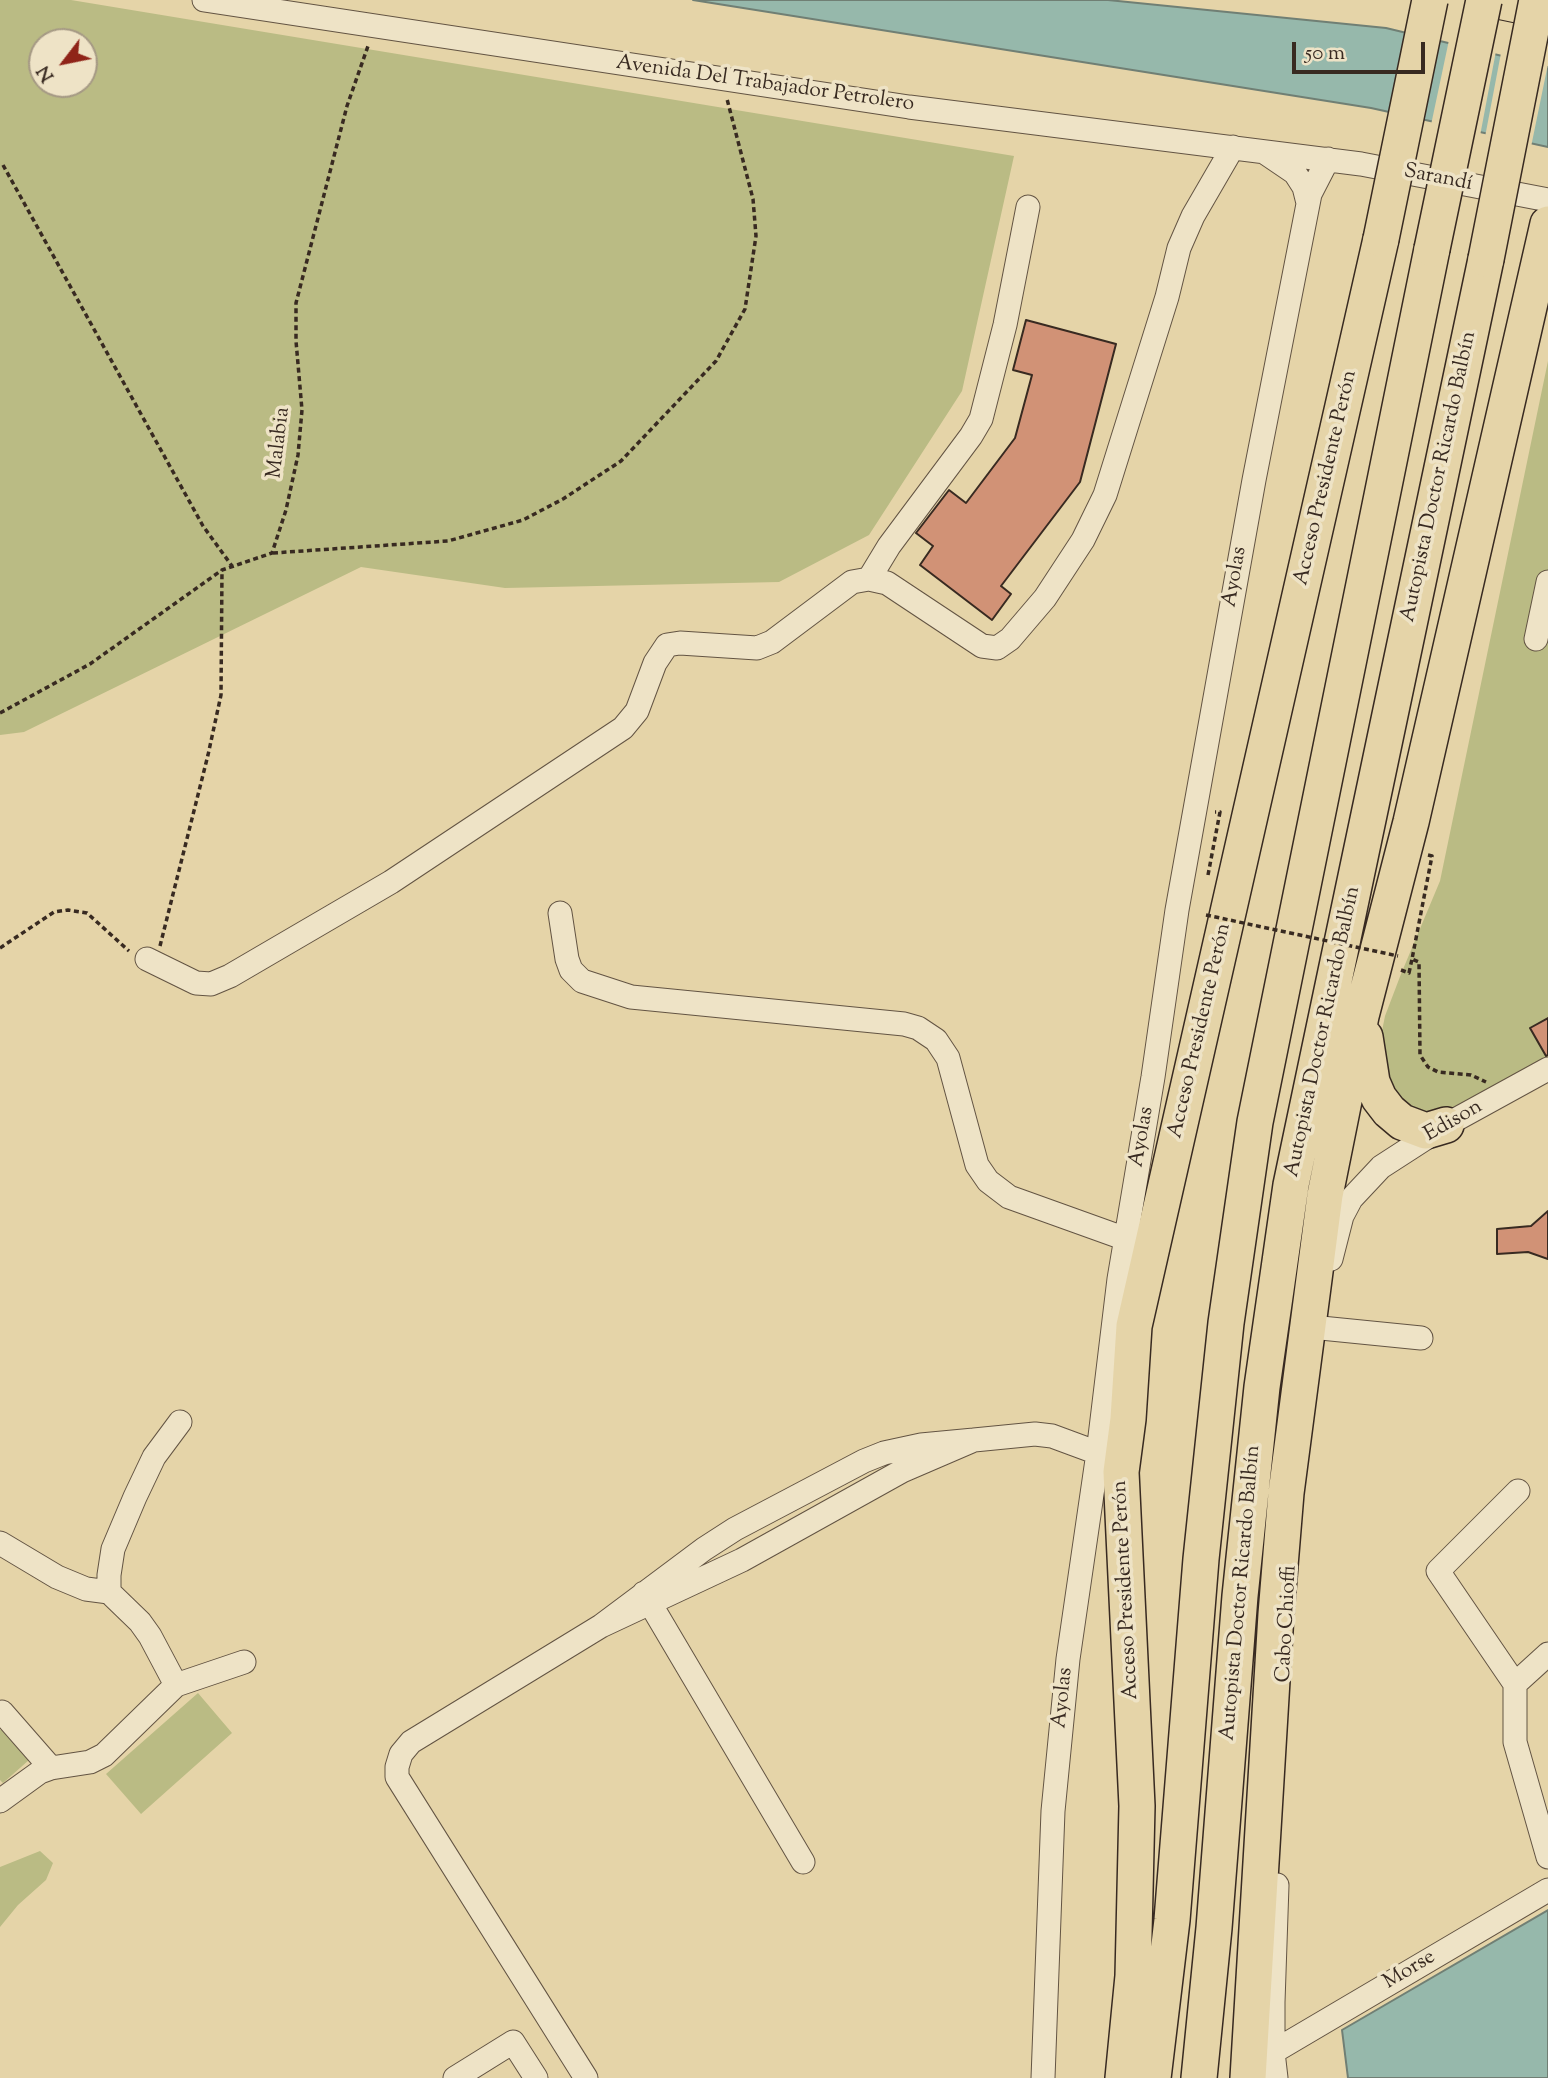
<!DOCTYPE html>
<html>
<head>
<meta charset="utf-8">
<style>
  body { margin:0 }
  #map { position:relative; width:1548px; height:2078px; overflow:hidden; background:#e5d4a8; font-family:"Sorts Mill Goudy",serif }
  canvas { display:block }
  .north { position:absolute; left:28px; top:28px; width:70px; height:70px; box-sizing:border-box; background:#eee3c6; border:2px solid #a59984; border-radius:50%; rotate:238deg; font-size:19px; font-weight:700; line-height:28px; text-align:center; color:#382a21 }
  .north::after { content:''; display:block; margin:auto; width:24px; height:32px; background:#8f2418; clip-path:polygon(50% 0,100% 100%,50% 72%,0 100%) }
  .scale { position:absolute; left:1292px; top:42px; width:133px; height:32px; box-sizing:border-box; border:4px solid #382a21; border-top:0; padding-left:9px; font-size:21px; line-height:24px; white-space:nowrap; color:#382a21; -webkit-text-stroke:5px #eee3c6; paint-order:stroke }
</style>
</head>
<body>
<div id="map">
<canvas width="1548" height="2078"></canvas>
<div class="north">N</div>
<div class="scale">50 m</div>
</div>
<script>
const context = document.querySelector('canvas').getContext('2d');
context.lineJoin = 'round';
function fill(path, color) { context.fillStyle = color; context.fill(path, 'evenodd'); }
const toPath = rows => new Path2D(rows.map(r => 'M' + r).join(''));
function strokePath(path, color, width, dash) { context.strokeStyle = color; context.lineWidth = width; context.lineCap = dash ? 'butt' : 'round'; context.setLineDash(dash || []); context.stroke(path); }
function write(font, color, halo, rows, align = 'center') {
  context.font = font + ' "Sorts Mill Goudy",serif'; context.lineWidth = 7; context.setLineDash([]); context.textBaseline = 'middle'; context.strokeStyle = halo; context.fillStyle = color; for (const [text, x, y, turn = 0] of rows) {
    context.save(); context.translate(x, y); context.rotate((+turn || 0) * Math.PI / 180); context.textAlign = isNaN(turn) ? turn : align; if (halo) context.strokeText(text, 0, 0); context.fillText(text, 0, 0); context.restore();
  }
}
const green = toPath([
  [0,0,71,0,1014,156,962,391,869,535,779,582,505,588,361,567,24,732,0,735],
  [42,42,84,42,84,84,42,84],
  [1548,361,1548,1057,1432,1119,1393,1099,1380,1041,1385,1016,1401,974,1440,881],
  [198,1693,232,1733,141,1814,106,1774],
  [2,1729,29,1760,3,1783,0,1780,0,1730],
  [40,1851,53,1863,46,1880,18,1905,0,1927,0,1867]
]);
const water = toPath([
  [693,0,1108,0,1386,28,1548,67,1548,147,1371,108,693,0],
  [1548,1910,1548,2078,1348,2078,1342,2030,1548,1910]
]);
const pier = toPath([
  [1449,40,1496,51,1480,136,1431,125],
  [1501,53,1548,64,1531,147,1485,137]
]);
const building = toPath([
  [1026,320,1116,344,1080,482,1001,586,1011,594,992,620,920,565,933,546,916,533,949,490,966,503,1015,438,1032,375,1013,370,1026,320],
  [1548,1018,1548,1055,1546,1056,1530,1028,1548,1018],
  [1548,1211,1548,1259,1528,1252,1497,1254,1497,1229,1531,1226,1548,1211]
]);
const path = toPath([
  [3,165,203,526,232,566],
  [273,553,448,541,523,520,563,499,621,461,716,361,745,309,756,236,753,199,727,99],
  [0,713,90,664,222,570,272,553,286,510,298,455,302,410,296,341,296,303,347,106,368,46],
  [1428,855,1432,856,1412,959,1419,962,1420,1055,1428,1067,1438,1072,1471,1075,1486,1082],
  [1208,875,1220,812,1215,812],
  [160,946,208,755,221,695,222,570],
  [0,948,54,912,68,910,87,913,129,951],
  [1401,970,1409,973,1412,959]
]);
const minor = toPath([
  [204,0,909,107,1361,164,1548,200],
  [1267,154,1295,173,1304,187,1308,203],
  [869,579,889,546,971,436,981,419,1005,325,1028,207],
  [1536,639,1548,582],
  [560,913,567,959,571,970,582,981,631,997,904,1024,918,1028,936,1040,948,1058,977,1165,988,1181,1009,1197,1126,1239],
  [147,959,196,983,211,984,230,976,391,882,623,728,637,711,655,663,667,645,680,643,757,648,772,642,852,582,869,579,887,583,982,646,997,648,1010,639,1045,598,1083,540,1105,495,1167,297,1179,248,1193,216,1233,147],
  [1331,1259,1342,1216,1351,1199,1381,1167,1446,1125,1548,1069],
  [1321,1328,1421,1338],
  [974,1440,1035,1434,1052,1436,1098,1453],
  [1518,1491,1438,1571,1515,1684,1515,1742,1548,1857],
  [0,1543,57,1577,86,1589,109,1592],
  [644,1593,803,1862],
  [1515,1684,1548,1654],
  [176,1685,244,1662],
  [0,1713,2,1712,51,1768],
  [0,1801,40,1772,51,1768,90,1762,104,1755,176,1685,150,1636,140,1622,109,1592,109,1575,113,1549,135,1497,154,1457,180,1422],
  [1273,2052,1548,1890],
  [455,2078,513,2042,536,2078],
  [586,2078,397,1777,397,1767,401,1754,411,1742,601,1626,704,1549,735,1529,864,1461,884,1453,921,1445,974,1440,902,1471,742,1560,601,1626],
  [1043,2078,1053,1811,1068,1659,1098,1453,1119,1279,1153,1077,1177,910,1254,480,1310,194,1328,159],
  [1276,2078,1273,2052,1273,2002,1277,1885]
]);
const major = toPath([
  [1481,0,1548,14]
]);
const highway = toPath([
  [1365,1037,1372,1082,1379,1098,1389,1111,1402,1122,1426,1131,1446,1125],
  [1123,2078,1133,1976,1137,1806,1121,1472,1128,1419,1134,1326,1381,239],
  [1153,2078,1172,1920,1201,1559,1226,1323,1255,1122,1432,249],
  [1199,2078,1214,1928,1240,1596,1262,1387,1291,1185,1486,259],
  [1248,2078,1276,1614,1286,1493,1325,1195,1361,1016,1411,822,1548,224]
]);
const pathBridge = toPath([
  [1206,915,1398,956]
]);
const highwayBridge = toPath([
  [1381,239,1430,0],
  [1432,249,1484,0],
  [1486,259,1537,0]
]);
const streetNames = [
  ["Avenida Del Trabajador Petrolero",765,85,8],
  ["Sarandí",1438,179,11],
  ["Malabia",280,443,-83],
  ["Autopista Doctor Ricardo Balbín",1440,477,-78],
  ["Acceso Presidente Perón",1327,478,-77],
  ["Ayolas",1236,577,-80],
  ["Acceso Presidente Perón",1201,1031,-77],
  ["Autopista Doctor Ricardo Balbín",1324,1032,-78],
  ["Edison",1454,1122,-30],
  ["Ayolas",1143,1137,-80],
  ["Acceso Presidente Perón",1127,1590,-93],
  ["Autopista Doctor Ricardo Balbín",1242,1593,-85],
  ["Cabo Chioffi",1288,1624,-87],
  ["Ayolas",1064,1698,-84],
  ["Morse",1410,1971,-31]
];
fill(green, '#babb84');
fill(water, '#96b8ab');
strokePath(water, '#707f74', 2);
fill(pier, '#e5d4a8');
fill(building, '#d19276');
strokePath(building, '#382a21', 2);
strokePath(minor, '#635443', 25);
strokePath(major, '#382a21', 32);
strokePath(highway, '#382a21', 38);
strokePath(path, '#382a21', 3.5, [5, 3.5]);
strokePath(minor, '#eee3c6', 23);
strokePath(major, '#e5d4a8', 30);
strokePath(highway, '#e5d4a8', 35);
strokePath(highwayBridge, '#382a21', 38, []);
strokePath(pathBridge, '#382a21', 3.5, [5, 3.5]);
strokePath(highwayBridge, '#e5d4a8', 35);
write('21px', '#382a21', '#eee3c6', streetNames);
</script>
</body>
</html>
